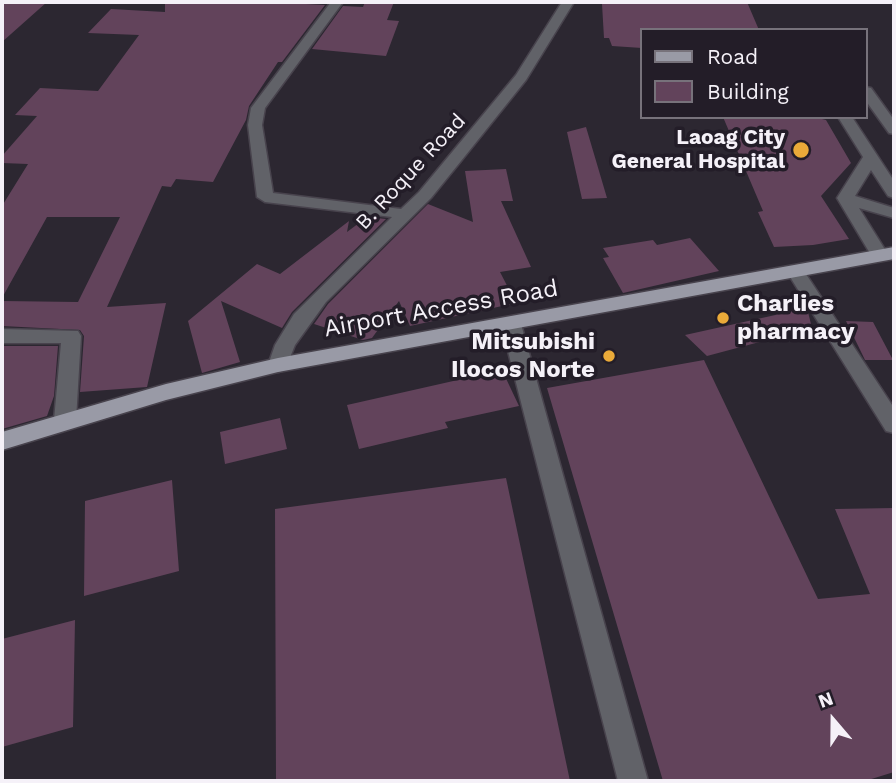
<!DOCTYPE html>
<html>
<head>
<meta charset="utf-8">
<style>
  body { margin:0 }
  #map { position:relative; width:896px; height:783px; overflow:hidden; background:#2c2731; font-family:"Work Sans",sans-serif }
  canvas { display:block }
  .frame { position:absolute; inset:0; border:4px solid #f5f1f8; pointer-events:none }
  .legend { position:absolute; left:640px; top:28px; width:228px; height:91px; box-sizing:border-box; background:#231d28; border:2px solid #77727b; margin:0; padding:9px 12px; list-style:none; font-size:21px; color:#f5f1f8 }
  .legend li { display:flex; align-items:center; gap:14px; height:35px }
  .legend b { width:35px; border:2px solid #77727b }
  .north { position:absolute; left:798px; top:685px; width:70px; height:70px; -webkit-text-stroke:5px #231d28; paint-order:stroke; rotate:340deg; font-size:19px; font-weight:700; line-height:28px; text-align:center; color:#f5f1f8 }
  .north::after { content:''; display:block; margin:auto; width:24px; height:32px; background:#f5f1f8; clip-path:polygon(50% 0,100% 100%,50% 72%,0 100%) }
</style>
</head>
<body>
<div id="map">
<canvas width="896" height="783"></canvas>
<div class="frame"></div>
<ul class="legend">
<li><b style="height:9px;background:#999aa6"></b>Road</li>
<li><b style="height:19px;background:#62435b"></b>Building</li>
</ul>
<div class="north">N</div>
</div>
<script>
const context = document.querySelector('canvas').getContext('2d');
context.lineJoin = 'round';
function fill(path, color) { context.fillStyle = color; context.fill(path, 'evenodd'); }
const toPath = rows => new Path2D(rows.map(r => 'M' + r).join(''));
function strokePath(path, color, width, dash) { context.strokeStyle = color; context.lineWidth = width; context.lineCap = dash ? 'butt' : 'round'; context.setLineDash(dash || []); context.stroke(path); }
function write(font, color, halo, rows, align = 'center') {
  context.font = font + ' "Work Sans",sans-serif'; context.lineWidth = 7; context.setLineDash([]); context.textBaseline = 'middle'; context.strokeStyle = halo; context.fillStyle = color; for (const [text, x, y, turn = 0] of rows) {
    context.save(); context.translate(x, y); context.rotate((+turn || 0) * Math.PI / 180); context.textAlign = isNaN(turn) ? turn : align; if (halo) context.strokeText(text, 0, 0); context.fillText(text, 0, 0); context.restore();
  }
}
const building = toPath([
  [2,2,47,2,2,42],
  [165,2,307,2,306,4,325,5,282,62,278,62,249,106,246,120,213,182,176,179,171,187,162,186,107,307,166,303,147,387,80,392,84,336,80,330,2,326,2,301,78,302,120,217,47,217,2,298,2,206,28,164,2,163,2,156,37,116,15,115,40,88,98,91,139,35,88,33,111,9,165,12],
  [365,2,394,2,387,20,399,21,386,56,312,49,343,6,363,7],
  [611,2,747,2,759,30,642,30,642,48,612,46,609,38,604,38,602,4],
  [723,117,814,117,826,120,851,163,821,196,849,239,813,245,774,247,758,212,763,211],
  [586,127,607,198,582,199,567,132],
  [506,169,513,201,501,201,531,267,500,272,516,303,410,326,399,301,372,338,363,340,314,324,328,304,428,204,473,222,465,171],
  [367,217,386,219,292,312,282,328,221,301,240,362,202,373,188,321,257,264,280,274,349,221,347,232],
  [690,238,719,271,623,293,603,258,609,257,603,248,653,240,657,245],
  [807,308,812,328,707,356,685,335],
  [846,321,873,322,893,360,865,360],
  [2,346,58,346,54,396,47,416,2,429],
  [704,360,818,599,870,594,835,509,894,508,894,772,865,781,663,781,547,388],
  [502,370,519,406,445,422,448,428,359,449,347,405],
  [280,418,287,449,225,464,220,432],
  [506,478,570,781,276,781,275,509],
  [172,480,179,571,84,596,85,501],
  [75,620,73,727,2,747,2,639]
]);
const minor = toPath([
  [331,2,343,2,265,108,262,125,273,193,401,209,419,192,516,75,562,2,574,2,526,80,461,161,431,198,326,302,295,345,285,370,278,372,271,370,268,365,275,345,294,314,392,217,265,202,257,197,248,125,251,108,331,2],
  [866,87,871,88,894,120,894,134,889,133,866,101,866,87],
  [838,117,852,117,894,181,894,198,888,196,871,170,855,196,894,208,894,218,859,208,889,256,886,260,874,260,837,198,863,157,838,117],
  [796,266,802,268,894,408,894,433,886,431,787,272,796,266],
  [511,317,521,324,648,781,618,781,501,324,511,317],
  [2,329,78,331,81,336,76,420,73,426,65,428,57,426,54,420,61,343,2,343,2,329]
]);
const major = toPath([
  [894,247,894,259,278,372,166,400,2,450,2,432,166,384,278,358,894,247]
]);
const markers = [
  [801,150,9,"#eaaa39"],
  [723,318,7,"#eaaa39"],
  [609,356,7,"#eaaa39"]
];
const farPoinames = [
  ["Laoag City",785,138],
  ["General Hospital",785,162]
];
const farStreetnames = [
  ["B. Roque Road",411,172,-47]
];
const poiNames = [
  ["Charlies",737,304],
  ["pharmacy",737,332],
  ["Mitsubishi",595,342,"right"],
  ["Ilocos Norte",595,370,"right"]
];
const streetNames = [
  ["Airport Access Road",441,309,-10]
];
fill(building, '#62435b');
strokePath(minor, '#48434d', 3);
strokePath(major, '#48434d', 3);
fill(minor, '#616268');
fill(major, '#999aa6');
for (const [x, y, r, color] of markers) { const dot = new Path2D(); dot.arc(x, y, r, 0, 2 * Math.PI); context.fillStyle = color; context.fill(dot); strokePath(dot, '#231d28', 2.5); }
write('bold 21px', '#f5f1f8', '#231d28', farPoinames, 'right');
write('21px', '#f5f1f8', '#231d28', farStreetnames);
write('bold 24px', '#f5f1f8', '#231d28', poiNames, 'left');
write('24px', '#f5f1f8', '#231d28', streetNames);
</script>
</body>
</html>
